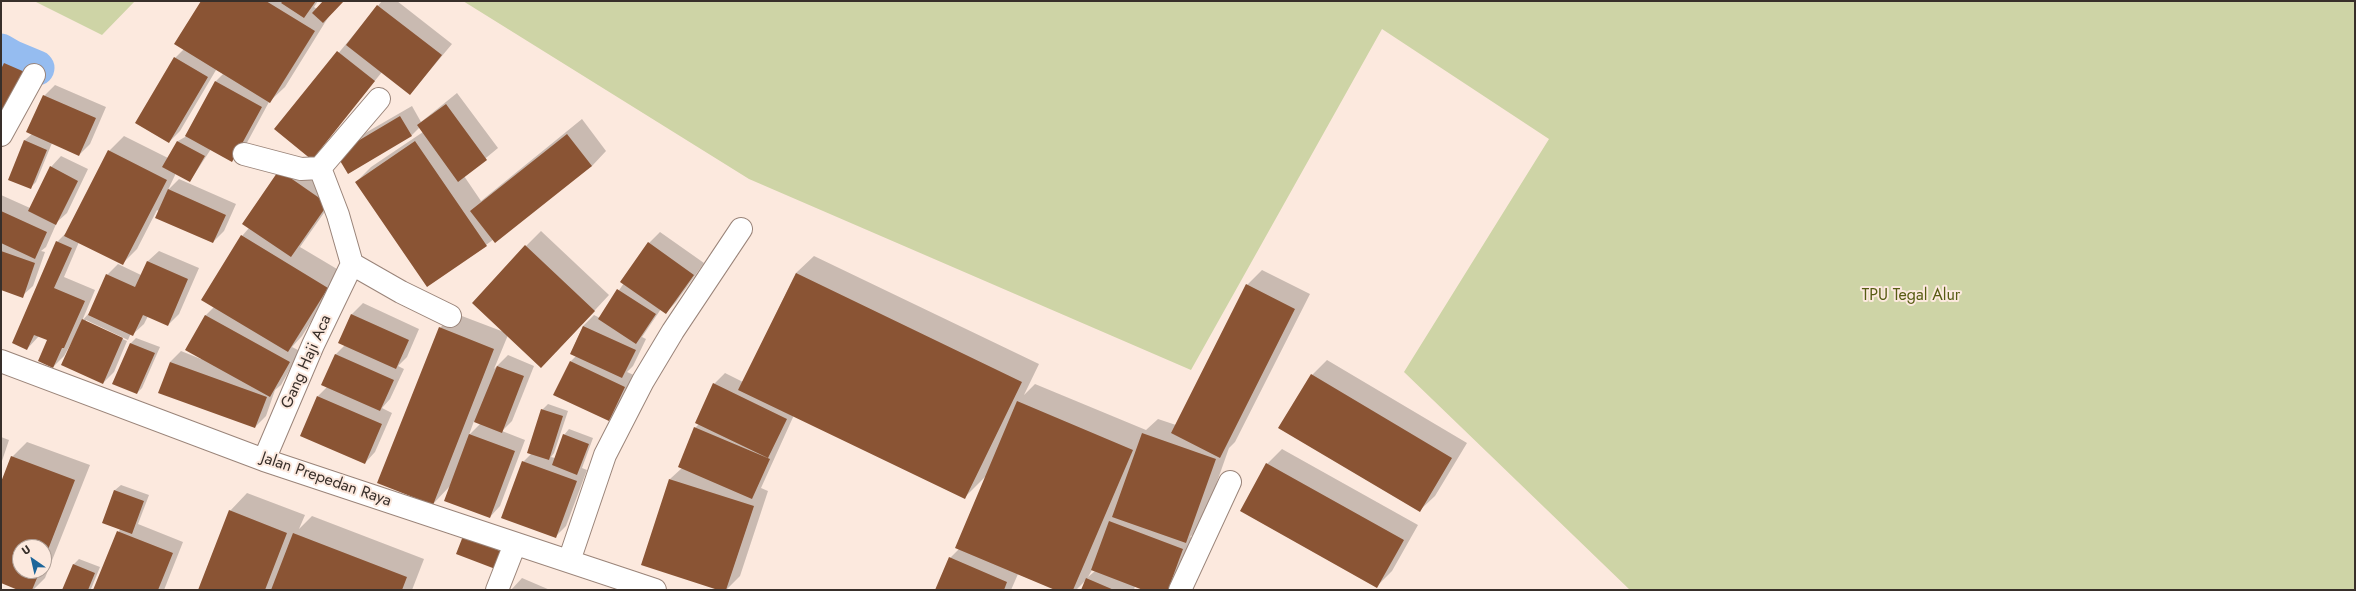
<!DOCTYPE html>
<html>
<head>
<meta charset="utf-8">
<style>
  body { margin:0 }
  #map { position:relative; width:2356px; height:591px; overflow:hidden; background:#fce9de; font-family:Jost,sans-serif }
  canvas { display:block }
  .frame { position:absolute; inset:0; border:2px solid #382f2a; pointer-events:none }
  .north { position:absolute; left:12px; top:539px; width:40px; height:40px; box-sizing:border-box; background:#fce9de; border:1px solid #ae9f96; border-radius:50%; rotate:326deg; font-size:11px; font-weight:700; line-height:16px; text-align:center; color:#382f2a }
  .north::after { content:''; display:block; margin:auto; width:14px; height:18px; background:#1d669a; clip-path:polygon(50% 0,100% 100%,50% 72%,0 100%) }
</style>
</head>
<body>
<div id="map">
<canvas width="2356" height="591"></canvas>
<div class="frame"></div>
<div class="north">U</div>
</div>
<script>
const context = document.querySelector('canvas').getContext('2d');
context.lineJoin = 'round';
function fill(path, color) { context.fillStyle = color; context.fill(path, 'evenodd'); }
const toPath = rows => new Path2D(rows.map(r => 'M' + r).join(''));
function strokePath(path, color, width, dash) { context.strokeStyle = color; context.lineWidth = width; context.lineCap = dash ? 'butt' : 'round'; context.setLineDash(dash || []); context.stroke(path); }
function write(font, color, halo, rows, align = 'center') {
  context.font = font + ' Jost,sans-serif'; context.lineWidth = 4; context.setLineDash([]); context.textBaseline = 'middle'; context.strokeStyle = halo; context.fillStyle = color; for (const [text, x, y, turn = 0] of rows) {
    context.save(); context.translate(x, y); context.rotate((+turn || 0) * Math.PI / 180); context.textAlign = isNaN(turn) ? turn : align; if (halo) context.strokeText(text, 0, 0); context.fillText(text, 0, 0); context.restore();
  }
}
const green = toPath([
  [34,1,135,1,102,35],
  [463,1,2355,1,2355,590,1630,590,1404,372,1549,139,1382,29,1191,370,749,179]
]);
const shadow = toPath([
  [202,1,318,1,314,7,317,9,324,1,343,1,329,16,285,87,269,102,243,150,211,149,190,181,176,173,168,190,179,179,236,204,224,231,213,242,157,210,137,249,122,264,79,242,64,277,95,290,82,321,90,312,107,275,118,264,141,275,148,261,159,251,199,268,179,314,168,325,148,316,144,324,133,334,131,333,128,340,86,320,86,322,127,341,114,372,103,383,75,336,64,356,53,367,48,340,39,336,27,349,57,242,68,231,109,151,124,136,168,158,178,141,185,137,216,81,223,74,216,70,180,131,169,142,175,58,184,49],
  [382,1,397,1,452,44,410,94,382,72,312,158,275,129],
  [15,53,37,62,15,112,1,71,4,64],
  [55,85,106,107,90,144,79,155,52,143,36,182,30,188,25,140,32,134,44,96],
  [457,93,498,148,464,176,481,201,582,119,606,151,592,166,486,245,356,182,371,167,423,132,420,127,412,135,349,173,348,143,412,106,421,122],
  [61,156,88,169,67,213,57,222,46,247,41,251,45,252,33,286,22,296,1,289,1,195,30,208,51,167],
  [291,160,338,193,300,247,342,272,302,336,292,347,300,351,281,385,275,390,266,416,255,427,170,362,181,351,201,359,205,316,214,307,242,236,249,228],
  [541,231,609,295,556,352,508,335,494,369,508,355,534,366,512,421,502,431,525,440,500,506,490,517,450,486,433,504,440,328,454,313,504,332,526,246],
  [474,421,480,424,469,435],
  [660,232,704,263,676,302,666,313,661,309,642,337,646,339,633,366,627,372,636,376,620,409,609,420,571,361,576,356,571,353,583,326,594,315,600,318,624,283,621,281,649,243],
  [814,256,1039,364,1024,395,1035,384,1146,430,1158,419,1176,425,1247,285,1262,270,1310,294,1235,442,1229,448,1201,527,1190,537,1194,538,1172,590,1145,590,1135,586,1134,590,1082,590,1087,579,1076,590,1057,590,1018,574,1011,590,936,590,950,558,959,549,986,476,965,497,794,415,761,488,768,491,740,576,726,590,721,590,670,479,682,468,695,428,699,424,714,384,725,373,743,382,796,273],
  [1092,570,1095,571,1088,577],
  [363,303,419,329,407,357,398,366,404,369,390,399,382,408,392,413,375,452,365,463,318,396,327,387,322,385,336,354,345,345,339,342,352,314],
  [136,338,160,347,142,388,137,393,114,384,131,343],
  [1327,360,1467,443,1435,496,1420,510,1312,375],
  [548,404,568,411,554,453,551,457,555,458,564,435,569,429,593,438,582,468,587,470,566,526,555,537,523,462,532,453,542,410],
  [1,437,9,440,1,464],
  [27,442,90,465,45,578,33,590,21,590,1,582,1,485,12,457],
  [20,547,44,547,44,571,20,571],
  [1282,449,1418,525,1392,571,1377,586,1267,464],
  [121,485,149,495,138,524,183,542,164,590,63,590,74,564,79,559,100,567,91,589,94,590,120,529,104,523,115,490],
  [247,493,305,515,299,529,312,516,424,559,412,590,199,590,230,511],
  [522,578,550,590,511,590]
]);
const canal = toPath([
  [1,51,13,58,37,68]
]);
const building = toPath([
  [201,1,266,1,315,31,270,103,174,44],
  [283,1,316,1,304,18,281,3],
  [323,1,344,1,323,23,312,13],
  [377,5,442,55,410,95,346,45],
  [337,51,375,81,312,160,274,129],
  [174,57,208,77,169,143,135,123],
  [4,63,27,73,1,123,1,69],
  [215,81,262,107,232,162,185,136],
  [43,95,96,118,79,156,26,132],
  [446,104,487,160,458,182,417,125],
  [400,116,412,136,348,174,336,154],
  [567,134,592,166,495,243,470,211],
  [24,140,47,150,31,189,8,180],
  [177,141,205,156,190,182,162,167],
  [415,141,487,246,427,287,355,182],
  [108,150,167,180,123,265,64,236],
  [50,166,78,181,56,225,28,211],
  [279,170,328,204,291,257,242,224],
  [168,189,226,215,213,243,155,218],
  [1,211,47,232,35,259,1,243],
  [241,235,328,288,288,352,201,300],
  [56,241,72,248,54,288,85,301,64,348,62,348,53,368,38,361,47,340,34,335,27,350,12,343],
  [648,242,694,275,666,314,620,282],
  [525,245,595,311,541,368,472,303],
  [1,251,35,263,23,298,1,290],
  [147,261,188,279,168,326,143,315,133,336,88,315,106,274,135,287],
  [796,273,1022,382,965,499,738,390],
  [1246,284,1295,309,1220,458,1171,433],
  [617,289,656,314,636,344,598,319],
  [351,314,409,340,396,369,338,343],
  [205,315,290,362,270,397,185,350],
  [82,319,123,338,103,384,61,365],
  [583,326,636,350,622,378,570,354],
  [439,327,494,349,433,505,377,483],
  [130,343,155,353,137,394,112,384],
  [335,354,394,380,380,411,321,385],
  [570,361,625,387,609,421,553,395],
  [170,362,267,397,255,428,158,393],
  [497,366,524,376,502,433,474,422],
  [1311,374,1452,458,1420,512,1278,428],
  [713,383,787,419,768,458,695,423],
  [317,396,382,424,365,464,300,436],
  [1017,401,1133,450,1073,590,1055,590,955,548],
  [541,409,563,416,549,460,527,453],
  [694,427,770,459,752,499,678,467],
  [1142,433,1216,459,1186,543,1112,517],
  [469,434,515,451,490,518,444,501],
  [563,434,589,444,577,475,552,465],
  [11,456,75,480,44,560,44,547,20,547,20,571,40,571,32,590,18,590,1,583,1,482],
  [522,461,577,481,556,538,501,518],
  [1266,463,1404,540,1377,588,1240,511],
  [669,479,754,506,726,590,718,590,641,565],
  [114,490,144,501,132,534,102,523],
  [229,510,287,533,265,590,198,590],
  [1109,521,1183,549,1168,590,1143,590,1091,570],
  [117,531,173,553,158,590,93,590],
  [293,533,407,577,402,590,271,590],
  [463,536,505,553,498,570,456,554],
  [949,557,1007,582,1004,590,935,590],
  [73,564,95,573,88,590,62,590],
  [1086,578,1114,590,1081,590]
]);
const minor = toPath([
  [1,135,34,75],
  [244,154,301,169,320,168],
  [352,264,338,215,320,168,379,99],
  [1,361,264,460,655,590],
  [264,460,313,345,352,264,401,292,450,316],
  [569,561,605,455,643,381,673,331,741,229],
  [497,590,515,544],
  [1180,590,1230,482]
]);
const parkNames = [
  ["TPU Tegal Alur",1911,296]
];
const streetNames = [
  ["Gang Haji Aca",307,362,-66],
  ["Jalan Prepedan Raya",326,480,19]
];
fill(green, '#ced4a6');
fill(shadow, '#0003');
strokePath(canal, '#95bcf0', 35);
fill(building, '#8a5434');
strokePath(minor, '#9a8479', 24);
strokePath(minor, '#fff', 22);
write('16px', '#575c13', '#fce9de', parkNames);
write('16px', '#382f2a', '#fce9de', streetNames);
</script>
</body>
</html>
